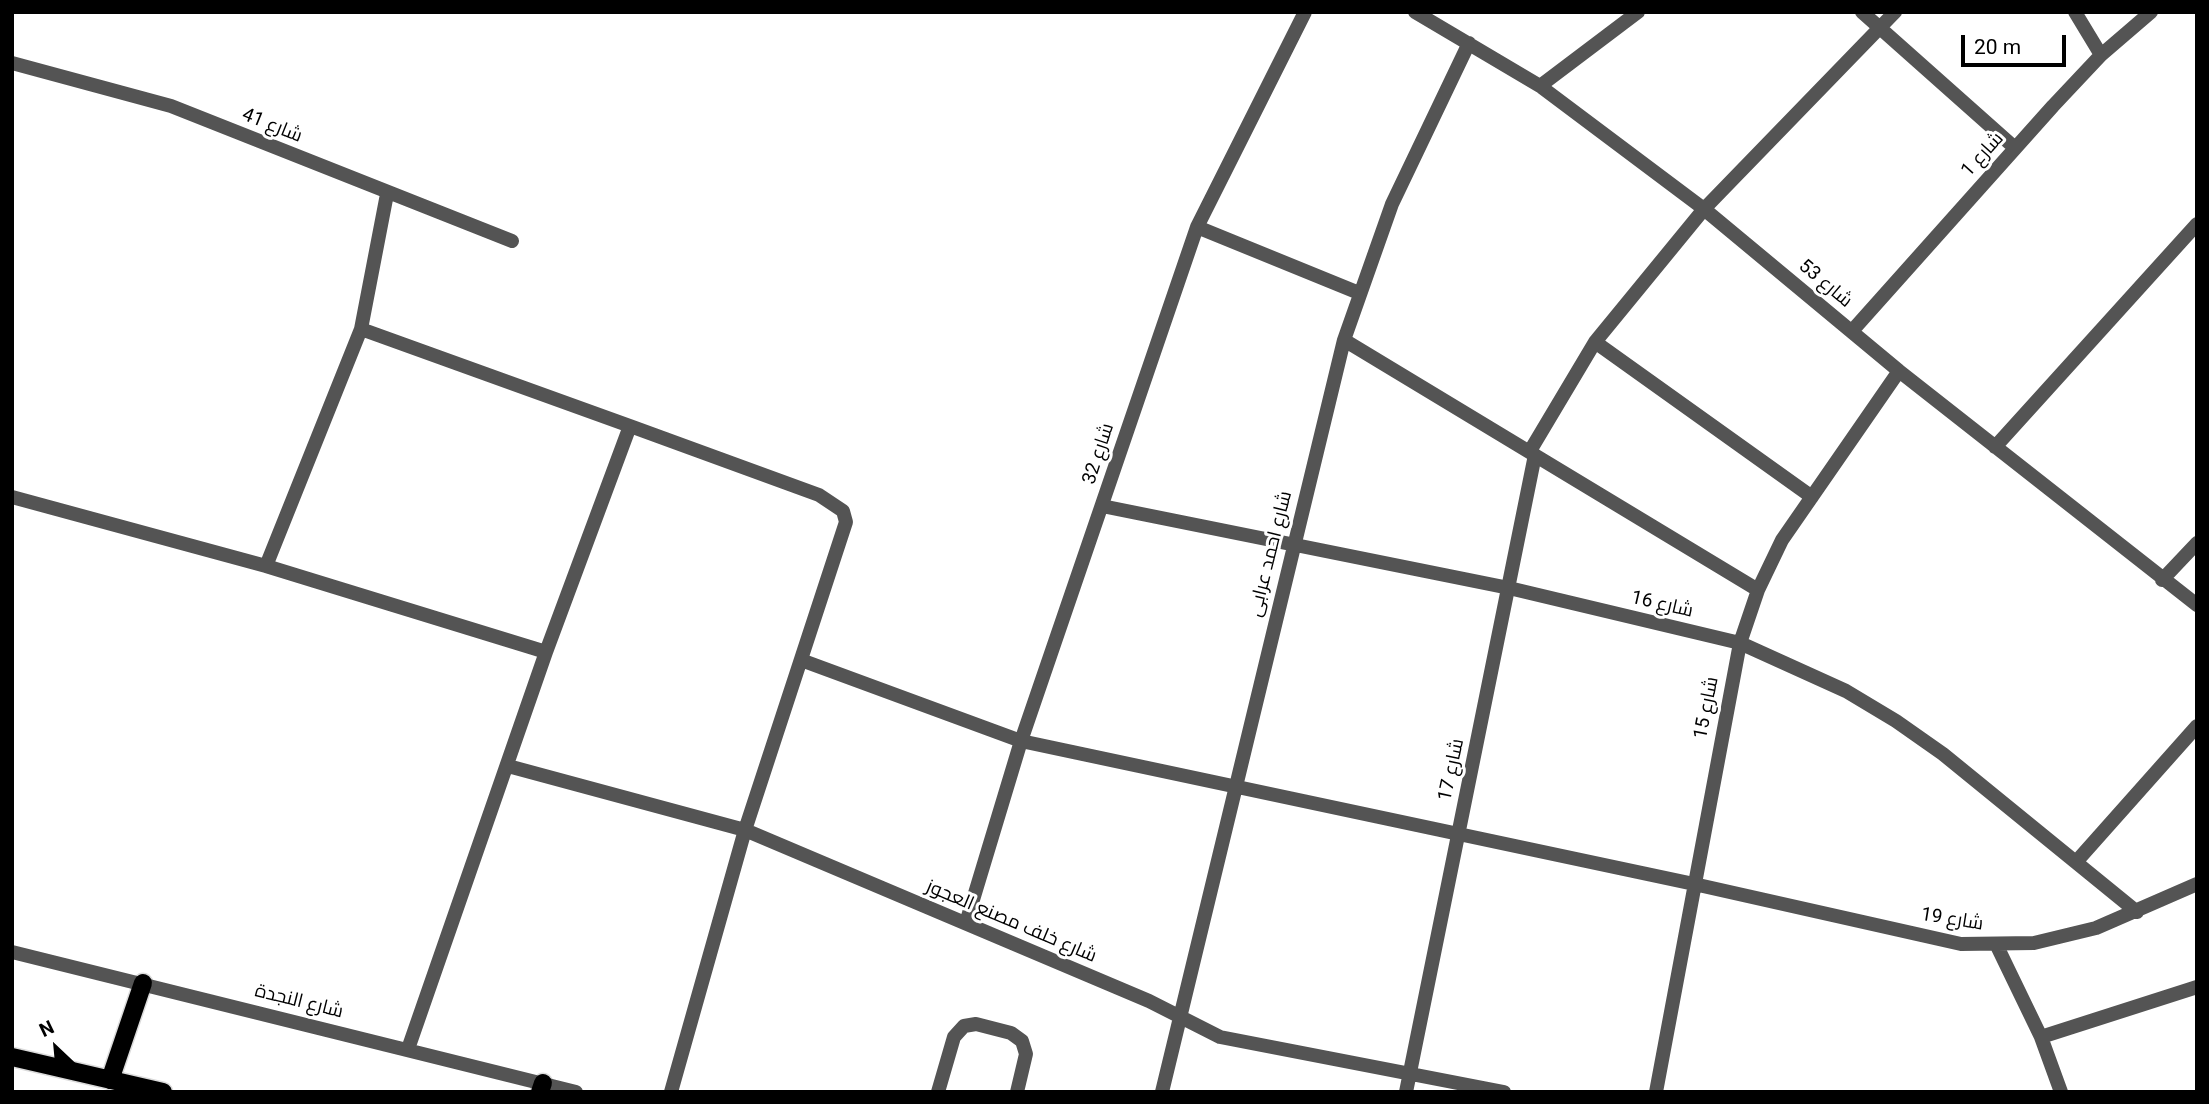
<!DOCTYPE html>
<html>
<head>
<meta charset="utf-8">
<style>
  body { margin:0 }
  #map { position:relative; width:2209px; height:1104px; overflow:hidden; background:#fff; font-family:Roboto,sans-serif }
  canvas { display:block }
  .frame { position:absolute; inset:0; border:14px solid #000; pointer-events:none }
  .north { position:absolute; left:21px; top:1013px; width:70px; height:70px; -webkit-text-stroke:5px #fff; paint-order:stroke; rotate:334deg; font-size:19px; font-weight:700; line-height:28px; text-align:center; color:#000 }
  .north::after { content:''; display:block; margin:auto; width:24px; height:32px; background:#000; clip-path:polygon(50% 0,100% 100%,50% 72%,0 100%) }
  .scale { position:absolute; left:1961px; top:35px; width:105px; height:32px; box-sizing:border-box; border:4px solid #000; border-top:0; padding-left:9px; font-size:21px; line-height:24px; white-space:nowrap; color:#000; -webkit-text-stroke:5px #fff; paint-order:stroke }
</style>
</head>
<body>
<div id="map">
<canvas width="2209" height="1104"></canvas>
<div class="frame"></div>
<div class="north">N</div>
<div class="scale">20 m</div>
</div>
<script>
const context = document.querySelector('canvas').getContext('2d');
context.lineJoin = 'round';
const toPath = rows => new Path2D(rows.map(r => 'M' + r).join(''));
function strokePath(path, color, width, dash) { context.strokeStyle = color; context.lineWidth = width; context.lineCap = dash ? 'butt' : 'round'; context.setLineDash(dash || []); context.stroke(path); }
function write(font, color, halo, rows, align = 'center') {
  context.font = font + ' Roboto,Cairo,sans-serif'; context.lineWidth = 6; context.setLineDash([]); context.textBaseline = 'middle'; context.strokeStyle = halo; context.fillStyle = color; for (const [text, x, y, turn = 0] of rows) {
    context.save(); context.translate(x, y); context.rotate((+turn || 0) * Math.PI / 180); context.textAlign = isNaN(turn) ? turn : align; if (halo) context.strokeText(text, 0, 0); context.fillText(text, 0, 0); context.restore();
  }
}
const service = toPath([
  [938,1092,954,1037,964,1026,976,1024,1011,1033,1022,1041,1026,1054,1017,1092]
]);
const minor = toPath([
  [1415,12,1540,86,1704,209,1899,371,2197,605],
  [1862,12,2015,148],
  [2075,12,2101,55],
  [12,63,171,106,512,241],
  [1540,86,1638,12],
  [1197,227,1359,293],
  [361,329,630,426,546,652,408,1049],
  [1852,331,2053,106,2101,55,2151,12],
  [1344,340,1758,590],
  [1595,342,1812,497],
  [630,426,819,495,843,511,846,522,745,830,671,1092],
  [1995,447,2197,224],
  [1530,451,1595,342,1704,209,1895,12],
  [12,497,266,566,361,329,387,194],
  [1102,506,1509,588,1740,643,1846,691,1896,721,1943,754,2137,912],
  [266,566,546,652],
  [2162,580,2197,543],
  [801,660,1021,741,1694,884,1961,944,2034,943,2096,928,2197,884],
  [508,766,745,830,1149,1001,1220,1037,1504,1092],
  [2076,862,2197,726],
  [966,923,1021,741,1197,227,1305,12],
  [1997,946,2041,1037,2061,1092],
  [12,952,576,1092],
  [2041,1037,2197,987],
  [1162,1092,1344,340,1392,204,1469,43],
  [1406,1092,1535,455],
  [1656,1092,1740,643,1758,590,1782,540,1899,371]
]);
const primary = toPath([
  [12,1057,163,1092],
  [110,1080,143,983],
  [540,1092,543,1083]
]);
const streetNames = [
  ["شارع 41",272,126,22],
  ["شارع 1",1983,155,-48],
  ["شارع 53",1825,284,40],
  ["شارع 32",1099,454,-72],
  ["شارع احمد عرابى",1271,554,-76],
  ["شارع 16",1662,605,13],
  ["شارع 15",1707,708,-79],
  ["شارع 17",1452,770,-78],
  ["شارع 19",1952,920,9],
  ["شارع خلف مصنع العجوز",1011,922,23],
  ["شارع النجدة",299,1002,14]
];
strokePath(primary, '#dbdbdb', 21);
strokePath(service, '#545454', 14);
strokePath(minor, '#545454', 14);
strokePath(primary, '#000', 18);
write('19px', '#000', '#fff', streetNames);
</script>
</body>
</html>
